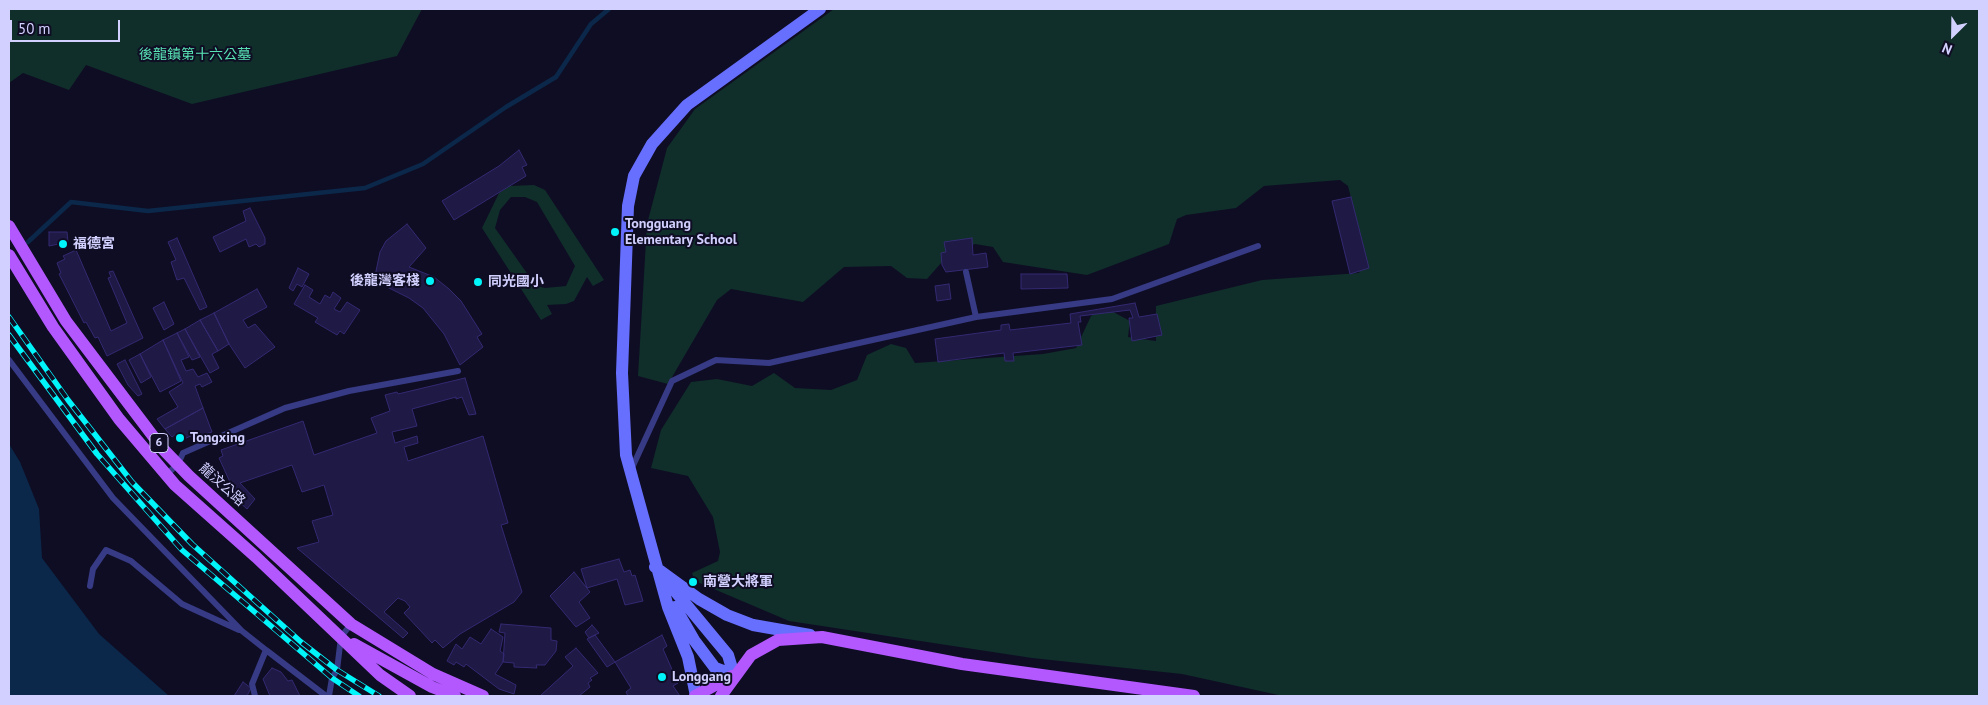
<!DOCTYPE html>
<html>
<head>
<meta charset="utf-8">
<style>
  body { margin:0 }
  #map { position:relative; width:1988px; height:705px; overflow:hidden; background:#0f0d24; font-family:"PT Sans",sans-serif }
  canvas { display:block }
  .frame { position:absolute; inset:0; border:10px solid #d2d0ff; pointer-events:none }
  .north { position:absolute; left:1928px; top:10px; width:50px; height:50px; -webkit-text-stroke:4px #0f0d24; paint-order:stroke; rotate:203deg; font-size:14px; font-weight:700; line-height:20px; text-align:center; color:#d2d0ff }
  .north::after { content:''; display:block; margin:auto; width:18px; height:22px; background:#d2d0ff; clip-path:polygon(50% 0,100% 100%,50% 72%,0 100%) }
  .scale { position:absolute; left:10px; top:20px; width:110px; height:22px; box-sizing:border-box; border:2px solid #d2d0ff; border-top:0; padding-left:6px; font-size:15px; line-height:18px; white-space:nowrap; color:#d2d0ff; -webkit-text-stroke:4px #0f0d24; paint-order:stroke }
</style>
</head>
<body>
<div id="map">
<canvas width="1988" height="705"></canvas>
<div class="frame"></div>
<div class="north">N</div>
<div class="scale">50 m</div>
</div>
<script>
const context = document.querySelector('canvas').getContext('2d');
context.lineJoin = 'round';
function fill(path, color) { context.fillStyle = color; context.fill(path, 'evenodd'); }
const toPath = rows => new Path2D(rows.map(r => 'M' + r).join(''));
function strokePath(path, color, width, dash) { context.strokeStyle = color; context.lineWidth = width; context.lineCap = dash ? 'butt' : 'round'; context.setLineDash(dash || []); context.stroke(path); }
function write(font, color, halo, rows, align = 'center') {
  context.font = font + ' "PT Sans","Noto Sans TC",sans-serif'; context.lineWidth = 4; context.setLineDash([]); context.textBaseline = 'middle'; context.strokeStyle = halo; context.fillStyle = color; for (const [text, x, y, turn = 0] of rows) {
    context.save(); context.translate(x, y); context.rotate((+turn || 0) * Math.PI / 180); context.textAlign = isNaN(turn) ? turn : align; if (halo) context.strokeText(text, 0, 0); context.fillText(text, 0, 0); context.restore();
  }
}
const green = toPath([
  [9,9,422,9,397,56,192,104,86,65,69,90,23,73,9,83],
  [834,9,1979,9,1979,696,1283,696,1182,674,1032,658,789,621,695,581,692,573,718,561,720,552,713,517,688,476,651,468,661,430,691,382,717,379,752,386,774,373,795,388,831,390,857,380,867,355,891,344,906,348,915,363,1043,354,1076,348,1091,316,1106,308,1130,321,1128,337,1156,341,1156,306,1262,280,1359,273,1366,257,1348,186,1340,180,1264,186,1236,208,1186,215,1177,219,1169,244,1087,275,1003,262,993,247,975,244,949,254,927,279,907,278,891,266,844,267,803,302,731,289,717,300,668,384,638,376,647,224,667,148,695,109],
  [534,185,545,190,604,280,593,286,587,277,574,301,566,304,547,305,552,314,541,320,482,228,499,193,510,186],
  [511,197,525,197,537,202,575,266,566,286,545,288,536,286,495,228,500,210]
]);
const water = toPath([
  [9,444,20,462,39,509,42,558,99,634,169,696,9,696]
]);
const stream = toPath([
  [28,242,71,202,148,211,365,188,423,164,506,107,556,77,591,24,609,9]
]);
const building = toPath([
  [519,150,527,165,522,167,526,176,454,220,442,201,499,166,519,150],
  [1351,197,1369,268,1350,274,1332,201,1351,197],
  [250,208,265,238,265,244,259,247,256,244,249,247,246,239,220,252,213,237,246,221,243,211,250,208],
  [407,224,426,248,409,267,434,277,449,289,461,301,482,334,477,337,483,347,460,365,444,334,423,308,409,298,387,287,389,282,375,276,380,252,386,241,407,224],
  [49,232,67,232,68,242,49,246,49,232],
  [177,238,207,307,200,310,184,278,177,280,171,262,176,260,168,242,177,238],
  [972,238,973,255,986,253,988,267,946,272,942,265,941,253,946,252,944,242,972,238],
  [76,250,111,331,127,323,108,278,111,277,109,272,113,271,143,338,107,356,98,337,95,338,86,322,84,323,59,274,61,273,57,263,65,259,63,256,76,250],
  [298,268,309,274,302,287,297,284,293,291,289,288,298,268],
  [1021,274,1067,274,1068,288,1021,289,1021,274],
  [949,284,951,299,937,301,935,286,949,284],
  [305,285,313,290,309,297,320,304,325,295,330,298,333,292,341,298,334,309,340,312,347,302,360,310,344,334,340,331,337,335,315,322,318,318,294,304,305,285],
  [257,289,267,307,243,320,248,328,255,324,275,347,245,368,229,344,214,313,257,289],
  [164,302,174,324,164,330,153,308,164,302],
  [1135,303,1139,317,1157,314,1162,335,1132,341,1129,318,1133,318,1130,310,1080,316,1081,322,1078,322,1082,345,1013,353,1014,361,1005,361,1004,353,938,362,935,339,1001,330,1001,325,1009,324,1010,330,1071,323,1070,314,1135,303],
  [214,313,229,344,218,351,200,320,214,313],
  [200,320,218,351,212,354,219,368,210,373,185,329,200,320],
  [185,329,200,357,192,360,177,333,185,329],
  [177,333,189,357,181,360,186,371,193,369,198,377,207,373,212,382,202,387,200,384,195,386,203,408,165,429,157,419,178,407,169,392,183,383,163,340,177,333],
  [163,340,181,381,160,392,140,354,163,340],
  [140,354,151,377,141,383,129,360,140,354],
  [125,360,142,394,138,396,128,385,117,364,125,360],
  [465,378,476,414,469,415,462,397,456,399,456,397,412,409,417,426,392,432,395,443,417,436,418,443,404,447,408,461,483,436,508,523,501,525,522,592,514,602,460,634,443,648,435,640,432,643,404,613,410,607,405,601,398,598,384,612,408,633,403,638,297,548,319,542,312,521,333,515,324,485,302,492,292,465,240,483,255,499,247,509,225,489,230,482,219,458,223,456,221,450,303,421,314,455,377,433,371,418,390,411,385,395,397,392,398,394,465,378],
  [203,408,212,432,199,436,197,433,180,441,176,434,172,437,165,429,203,408],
  [619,559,624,572,630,570,632,576,635,575,643,601,625,605,617,579,587,588,581,569,619,559],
  [574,572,590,592,579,602,590,618,576,627,550,596,574,572],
  [501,624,551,628,551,640,557,641,556,651,545,665,536,665,537,668,514,667,514,663,503,662,505,633,499,632,501,624],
  [592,625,599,633,589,638,585,632,592,625],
  [491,629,503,637,500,651,504,654,503,662,495,674,516,685,514,694,499,689,466,664,464,667,456,662,454,665,447,661,456,644,462,649,470,637,481,644,491,629],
  [595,635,615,662,607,667,587,639,595,635],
  [662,635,667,646,663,649,678,683,673,686,680,696,628,696,626,692,631,688,615,662,662,635],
  [576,648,598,673,590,678,592,680,588,683,590,687,579,696,540,696,573,666,565,657,576,648],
  [272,668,281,672,288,681,292,680,300,696,270,696,263,679,272,668],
  [243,682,251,688,247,696,234,696,243,682]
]);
const service = toPath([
  [966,272,976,317],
  [9,360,113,498,242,631,266,650],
  [631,470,672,381,716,360,769,363,976,317,1112,299,1258,246],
  [166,475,178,464,183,453,285,408,349,391,458,371],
  [90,586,93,569,106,550,131,561,182,604,239,630],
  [255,696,252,684,266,650,326,696],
  [329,696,332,678,337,670,341,637,351,624]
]);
const secondary = toPath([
  [655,567,699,599,727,615,753,625,810,635],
  [665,579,728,655,734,675],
  [675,607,694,640,715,668,734,675],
  [696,696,688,657,668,607,626,455,622,373,628,206,634,176,652,144,687,105,820,9]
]);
const primary = toPath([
  [9,226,66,321,162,448,189,476,351,624,433,674,483,696],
  [9,255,53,327,119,419,175,485,256,557,380,675,410,696],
  [354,644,432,687,455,696],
  [695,696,732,676],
  [721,696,751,655,778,640,822,637,962,664,1194,696]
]);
const rail = toPath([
  [9,317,68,400,132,482,192,544,301,642,337,670,379,696],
  [9,335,97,454,182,550,332,678,359,696]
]);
const markers = [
  [615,232,5,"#00f5fb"],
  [63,244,5,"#00f5fb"],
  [430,281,5,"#00f5fb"],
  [478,282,5,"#00f5fb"],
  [180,438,5,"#00f5fb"],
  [693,582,5,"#00f5fb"],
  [662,677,5,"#00f5fb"]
];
const shields = [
  [159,443,18]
];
const shieldNames = [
  ["6",159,443]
];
const parkNames = [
  ["後龍鎮第十六公墓",195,55]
];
const poiNames = [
  ["Tongguang",625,224],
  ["Elementary School",625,240],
  ["福德宮",73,244],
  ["後龍灣客棧",420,281,"right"],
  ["同光國小",488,282],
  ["Tongxing",190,438],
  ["南營大將軍",703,582],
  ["Longgang",672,677]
];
const streetNames = [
  ["龍汶公路",222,485,42]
];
fill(green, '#102e2a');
fill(water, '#0b284a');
strokePath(stream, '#0b284a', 4.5);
fill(building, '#1e1945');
strokePath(building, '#332a72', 1);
strokePath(service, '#373a84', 6);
strokePath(secondary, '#676fff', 12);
strokePath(primary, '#b357ff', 12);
strokePath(rail, '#00f5fb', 5.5);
strokePath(rail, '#0f0d24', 4, [11]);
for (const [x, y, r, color] of markers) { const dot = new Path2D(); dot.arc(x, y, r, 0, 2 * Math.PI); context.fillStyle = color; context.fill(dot); strokePath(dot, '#0f0d24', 2); }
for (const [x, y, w] of shields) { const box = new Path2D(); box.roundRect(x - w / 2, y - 9.5, w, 19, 4); context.fillStyle = '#0f0d24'; context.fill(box); strokePath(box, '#d2d0ff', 1); }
write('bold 12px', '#d2d0ff', null, shieldNames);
write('14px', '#58e3b5', '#0f0d24', parkNames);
write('bold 14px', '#d2d0ff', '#0f0d24', poiNames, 'left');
write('14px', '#d2d0ff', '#0f0d24', streetNames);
</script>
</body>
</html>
